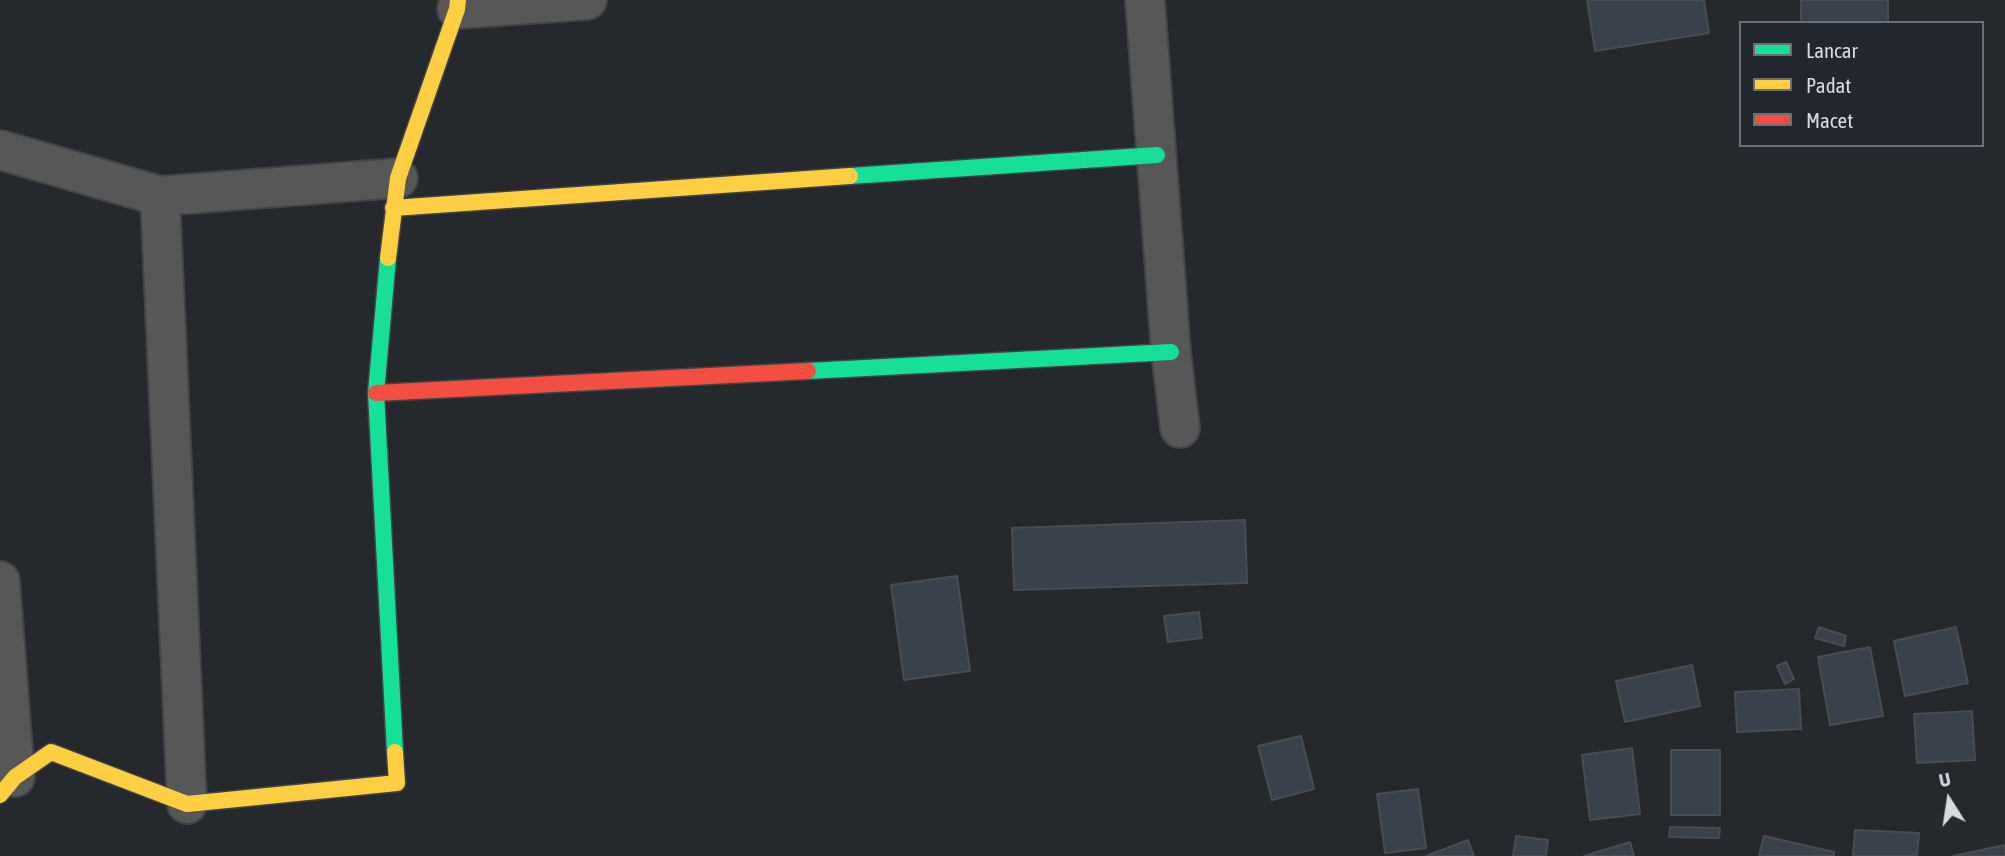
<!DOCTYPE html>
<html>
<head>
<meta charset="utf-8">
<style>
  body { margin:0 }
  #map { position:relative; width:2005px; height:856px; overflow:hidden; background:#25282c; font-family:"Asap Condensed",sans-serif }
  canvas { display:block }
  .legend { position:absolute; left:1739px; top:21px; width:245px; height:126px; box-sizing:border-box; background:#22272f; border:2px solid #6a6f76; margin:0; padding:9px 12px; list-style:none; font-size:21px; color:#d7dbe0 }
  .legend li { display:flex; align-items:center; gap:14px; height:35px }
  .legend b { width:35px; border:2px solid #6a6f76 }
  .north { position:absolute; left:1914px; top:765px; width:70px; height:70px; -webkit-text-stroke:5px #22272f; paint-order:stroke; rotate:348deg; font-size:19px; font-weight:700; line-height:28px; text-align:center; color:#d7dbe0 }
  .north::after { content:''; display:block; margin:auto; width:24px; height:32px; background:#d7dbe0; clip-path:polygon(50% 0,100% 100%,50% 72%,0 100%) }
</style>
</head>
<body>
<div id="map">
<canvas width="2005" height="856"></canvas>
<ul class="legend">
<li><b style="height:9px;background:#16e098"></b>Lancar</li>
<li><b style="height:9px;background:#ffcf43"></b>Padat</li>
<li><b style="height:9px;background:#f24e42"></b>Macet</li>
</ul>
<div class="north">U</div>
</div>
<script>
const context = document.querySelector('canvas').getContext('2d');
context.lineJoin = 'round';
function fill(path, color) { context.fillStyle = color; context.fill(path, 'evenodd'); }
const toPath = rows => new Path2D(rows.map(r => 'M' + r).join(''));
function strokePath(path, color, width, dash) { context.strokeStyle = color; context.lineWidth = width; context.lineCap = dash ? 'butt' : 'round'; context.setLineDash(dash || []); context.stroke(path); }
const building = toPath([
  [1587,0,1704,0,1709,33,1595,51,1587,0],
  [1801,0,1888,0,1888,23,1801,23,1801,0],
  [1245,520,1247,583,1014,590,1012,528,1245,520],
  [957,576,970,671,904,680,891,585,957,576],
  [1199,612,1202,638,1168,642,1164,616,1199,612],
  [1819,627,1846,636,1844,646,1815,638,1819,627],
  [1956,627,1968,683,1905,696,1894,641,1956,627],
  [1870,647,1883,716,1830,725,1818,657,1870,647],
  [1786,662,1794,679,1785,684,1777,666,1786,662],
  [1692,665,1700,706,1625,722,1616,681,1692,665],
  [1799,689,1801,729,1737,732,1735,692,1799,689],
  [1972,711,1975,760,1917,763,1914,714,1972,711],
  [1301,736,1314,789,1272,800,1258,746,1301,736],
  [1632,748,1640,814,1590,820,1582,755,1632,748],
  [1671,750,1720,750,1720,815,1671,815,1671,750],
  [1418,789,1426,848,1385,853,1377,794,1418,789],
  [1670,827,1720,828,1719,838,1669,837,1670,827],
  [1855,830,1919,833,1917,856,1853,856,1855,830],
  [1516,836,1548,840,1546,856,1513,856,1516,836],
  [1764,836,1834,852,1834,856,1759,856,1764,836],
  [1468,840,1474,856,1426,856,1468,840],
  [1630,842,1634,856,1584,856,1630,842],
  [2005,845,2005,856,1953,856,2005,845]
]);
const street = toPath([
  [1145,0,1171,352,1180,428],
  [457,9,587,0],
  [0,150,160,196,398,178],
  [160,196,187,804],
  [0,581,15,777]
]);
const fast = toPath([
  [850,176,1157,155],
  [388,258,376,393,395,752],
  [808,371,1171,352]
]);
const slow = toPath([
  [393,208,850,176],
  [388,258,398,178,457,9,458,0],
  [0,795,15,777,51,752,187,804,397,783,395,752]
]);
const jam = toPath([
  [376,393,808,371]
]);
fill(building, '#38414c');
strokePath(building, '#494c50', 2);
strokePath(street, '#424548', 42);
strokePath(fast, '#424548', 19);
strokePath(slow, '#424548', 19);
strokePath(jam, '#424548', 19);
strokePath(street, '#585757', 38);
strokePath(fast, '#16e098', 16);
strokePath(slow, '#ffcf43', 16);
strokePath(jam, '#f24e42', 16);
</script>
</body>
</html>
